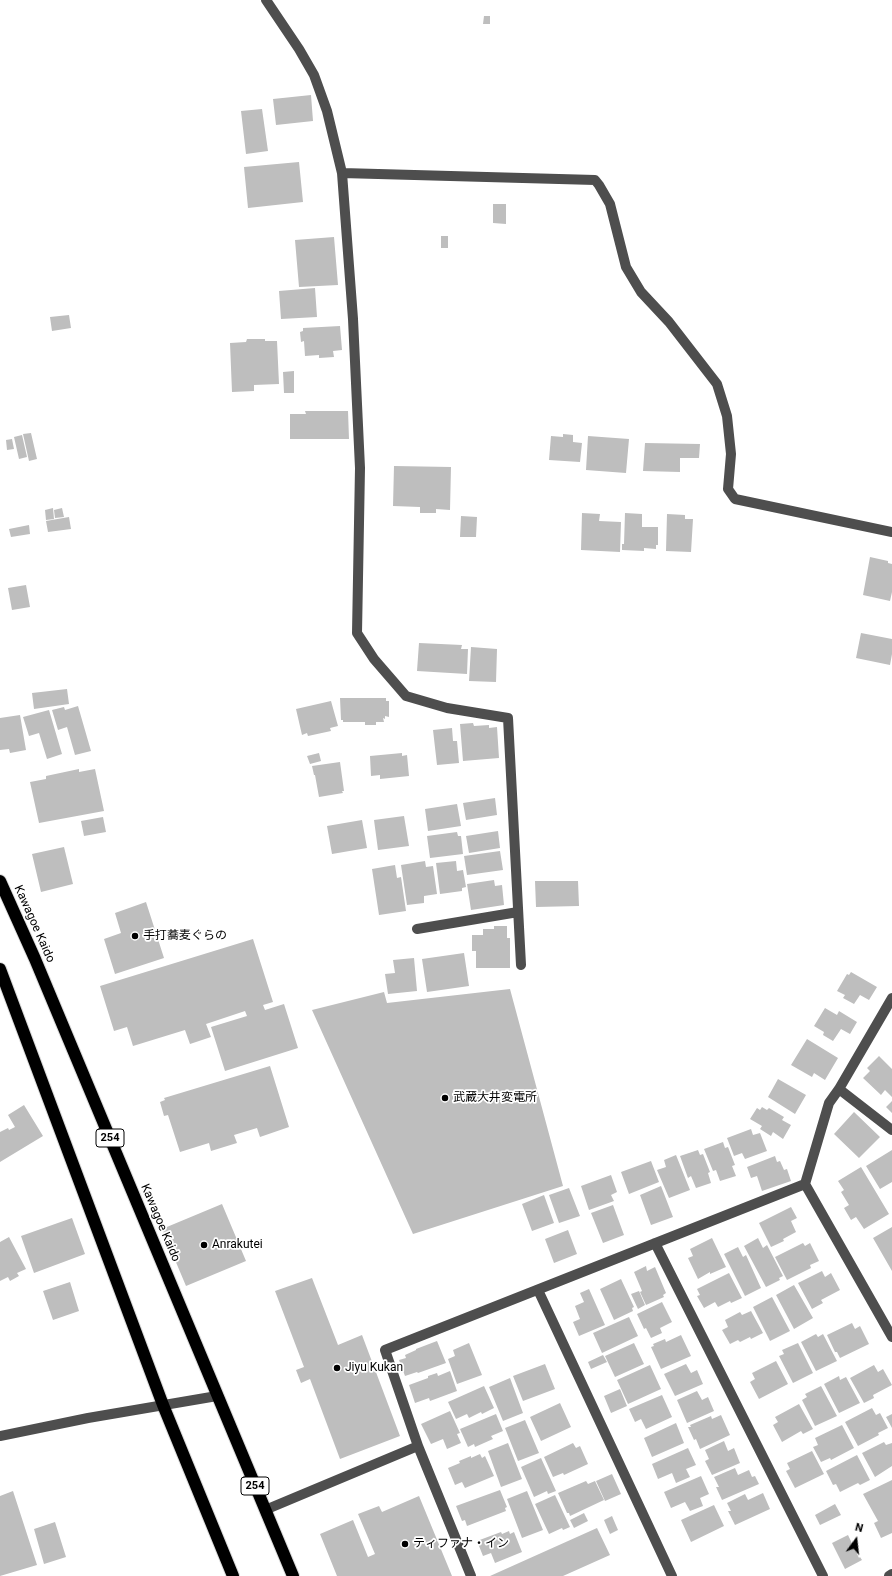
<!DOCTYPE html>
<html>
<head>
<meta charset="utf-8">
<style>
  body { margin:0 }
  #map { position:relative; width:892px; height:1576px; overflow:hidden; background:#fff; font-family:Roboto,sans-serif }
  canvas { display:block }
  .north { position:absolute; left:836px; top:1520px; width:40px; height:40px; -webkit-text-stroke:3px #fff; paint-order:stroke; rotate:15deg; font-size:11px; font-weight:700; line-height:16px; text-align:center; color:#000 }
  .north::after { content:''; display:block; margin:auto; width:14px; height:18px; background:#000; clip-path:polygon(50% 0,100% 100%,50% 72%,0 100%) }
</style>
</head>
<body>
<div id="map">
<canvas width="892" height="1576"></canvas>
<div class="north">N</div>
</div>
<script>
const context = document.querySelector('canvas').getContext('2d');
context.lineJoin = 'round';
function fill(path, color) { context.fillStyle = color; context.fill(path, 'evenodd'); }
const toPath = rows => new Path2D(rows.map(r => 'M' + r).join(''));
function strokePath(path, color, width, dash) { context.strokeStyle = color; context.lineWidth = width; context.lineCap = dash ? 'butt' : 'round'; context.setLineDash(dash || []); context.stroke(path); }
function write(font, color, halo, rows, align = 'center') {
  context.font = font + ' Roboto,"Noto Sans JP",sans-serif'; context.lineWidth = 3.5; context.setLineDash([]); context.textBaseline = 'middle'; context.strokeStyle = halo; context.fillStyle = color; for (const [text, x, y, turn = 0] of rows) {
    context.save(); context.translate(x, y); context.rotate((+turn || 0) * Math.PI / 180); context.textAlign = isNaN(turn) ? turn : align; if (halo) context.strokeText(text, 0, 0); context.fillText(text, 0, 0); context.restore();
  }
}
const building = toPath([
  [484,16,490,16,490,24,483,24],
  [311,95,313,121,276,125,273,99],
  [262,109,268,151,246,154,241,111],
  [299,162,303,202,248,208,244,167],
  [493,204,506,204,506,224,493,223],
  [441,236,448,236,448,248,441,248],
  [334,237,338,285,299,287,295,240],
  [315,288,317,317,281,319,279,291],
  [69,315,71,328,52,331,50,317],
  [340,326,342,350,333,351,334,357,319,358,319,355,305,356,304,341,301,342,300,332,303,331,303,328],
  [247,339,265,339,265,341,277,341,279,384,254,385,254,391,232,392,230,343,246,342],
  [294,371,294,393,284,393,283,372],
  [305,411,348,411,349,439,290,439,290,414,306,414],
  [31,433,37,459,29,461,23,434],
  [563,434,573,435,573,442,582,443,580,462,549,460,551,436,563,437],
  [22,435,27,457,19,459,14,437],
  [588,436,629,439,626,473,586,470],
  [12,439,14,449,7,450,6,440],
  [645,443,700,444,699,458,680,458,680,472,643,471],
  [394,466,451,467,450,510,436,509,436,513,420,513,420,507,393,506],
  [53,508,54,519,46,520,45,510],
  [62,508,64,517,55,518,54,510],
  [582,513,600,514,599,521,621,522,620,552,581,550],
  [625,513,642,514,642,527,658,527,658,545,656,545,656,549,644,548,644,551,622,550,622,544,624,544],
  [667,514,685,515,685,519,693,519,691,552,666,551],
  [461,516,477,517,476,537,460,537],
  [69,517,71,529,48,532,46,521],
  [29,525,30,534,11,537,9,529],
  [870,557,888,561,888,563,892,564,892,592,890,601,863,595],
  [26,585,30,607,12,610,8,588],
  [861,633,892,639,892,654,890,665,856,658],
  [419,643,462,645,461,649,468,649,467,674,417,671],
  [471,647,497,649,496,682,469,681],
  [67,689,69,704,34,709,32,693],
  [340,698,386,698,386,701,389,701,389,717,385,716,385,719,383,718,384,722,376,722,376,725,365,725,365,722,343,722,343,720,341,720],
  [331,701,338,726,330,728,331,731,308,736,307,733,302,735,296,709],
  [78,706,91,751,75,755,67,727,58,730,52,710,64,707,65,710],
  [49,710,62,754,47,759,39,733,29,736,23,717],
  [20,715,26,750,10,753,9,749,0,750,0,718],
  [473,723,474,726,489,725,489,728,497,727,499,758,463,761,460,724],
  [452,728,453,741,457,741,459,763,437,765,433,730],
  [319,753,321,761,310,764,307,756],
  [402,753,402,756,407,755,409,776,380,779,380,775,371,776,370,756],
  [340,762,344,791,342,791,343,793,319,797,315,775,314,775,312,766],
  [79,769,79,772,95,769,104,811,39,823,30,782,46,779,46,776],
  [495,798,497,815,466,820,463,803],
  [457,804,461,826,428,831,425,809],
  [404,816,409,846,378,850,374,820],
  [103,817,106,832,84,836,81,821],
  [362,820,367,848,332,854,327,826],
  [498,831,500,848,469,853,466,836],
  [457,832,458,836,461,836,463,854,430,858,427,836],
  [64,847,73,884,41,892,32,854],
  [500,851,503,870,467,875,464,856],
  [425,861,426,867,433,866,437,894,424,896,424,903,407,905,401,865],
  [456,861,457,871,463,870,466,887,462,888,462,891,440,894,436,863],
  [395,865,397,878,401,877,406,911,379,915,372,869],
  [494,880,495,886,502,885,504,905,471,910,467,884],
  [535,881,578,881,579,906,536,907],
  [146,902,164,958,115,974,104,939,121,933,115,913],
  [494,926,507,926,507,938,510,938,510,968,476,968,476,951,472,951,472,935,483,935,483,929,494,929],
  [253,939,273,1002,263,1005,265,1010,284,1004,298,1048,225,1071,211,1027,247,1016,245,1011,206,1024,211,1037,190,1044,185,1030,133,1046,127,1027,114,1031,100,986],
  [464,953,469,986,427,992,422,959],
  [414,958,417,991,388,994,385,974,395,973,393,960],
  [851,972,877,987,869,1000,860,995,854,1004,843,998,845,995,837,991,847,974,849,975],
  [510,989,563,1186,413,1234,312,1010,384,992,387,1003],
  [825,1008,837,1015,839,1011,857,1022,850,1034,841,1029,833,1041,823,1035,824,1032,814,1026],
  [807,1039,838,1058,825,1080,814,1073,812,1077,791,1065],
  [879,1056,892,1069,892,1097,885,1090,881,1095,863,1078,870,1071,867,1068],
  [270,1066,289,1127,260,1137,257,1128,234,1135,237,1143,211,1151,209,1143,180,1152,168,1115,164,1116,160,1102,165,1100,164,1098],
  [778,1079,806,1095,795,1114,768,1097],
  [892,1101,892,1113,886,1107],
  [24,1105,43,1136,0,1162,0,1132,8,1128,9,1130,15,1127,8,1115],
  [762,1107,767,1110,769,1108,784,1117,782,1120,791,1125,783,1139,773,1132,771,1136,760,1129,762,1126,750,1119,757,1108,760,1110],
  [854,1112,880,1137,859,1158,834,1134],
  [751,1129,753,1135,760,1133,767,1151,745,1159,742,1153,734,1156,727,1138],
  [723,1142,725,1148,728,1147,735,1165,732,1166,736,1176,720,1181,716,1170,713,1171,704,1149],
  [698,1150,700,1155,703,1154,710,1172,708,1173,711,1183,696,1188,691,1176,688,1178,680,1156],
  [892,1150,892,1182,880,1189,866,1166],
  [676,1155,690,1190,669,1198,657,1170,666,1167,664,1160],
  [775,1156,777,1162,780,1161,784,1170,787,1169,791,1181,762,1191,757,1176,751,1178,747,1167],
  [651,1161,659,1182,629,1194,621,1172],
  [861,1167,889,1214,864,1229,856,1217,851,1220,844,1208,849,1205,841,1192,844,1190,838,1181],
  [611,1175,617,1192,611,1195,614,1201,589,1210,581,1186],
  [661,1186,673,1217,651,1225,640,1195],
  [569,1188,580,1216,559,1223,549,1195],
  [544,1195,554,1223,532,1231,522,1204],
  [222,1204,246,1261,186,1286,162,1229],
  [613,1205,624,1235,603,1243,591,1213],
  [791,1207,797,1218,791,1221,796,1232,783,1239,784,1241,771,1247,759,1223],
  [72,1218,85,1254,34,1273,21,1236],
  [892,1227,892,1271,873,1238],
  [568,1230,577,1254,554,1263,545,1239],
  [9,1237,26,1269,17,1273,19,1276,10,1281,8,1277,0,1281,0,1242],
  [712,1238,726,1267,710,1274,710,1272,698,1279,688,1258,693,1256,690,1249],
  [758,1238,763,1248,767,1245,783,1276,779,1278,780,1280,766,1287,744,1246],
  [803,1243,805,1246,810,1243,819,1261,810,1265,811,1268,787,1280,775,1257],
  [738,1247,743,1257,746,1255,761,1288,745,1296,724,1254],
  [646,1266,647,1271,655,1267,666,1293,663,1295,664,1297,646,1305,640,1292,642,1291,634,1272],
  [822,1271,825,1277,831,1273,840,1290,821,1300,823,1303,812,1309,798,1283],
  [729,1273,742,1298,731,1303,730,1301,718,1307,715,1302,704,1308,697,1296,700,1295,697,1289],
  [312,1278,338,1345,362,1335,400,1436,340,1459,310,1379,301,1383,296,1370,304,1367,275,1291],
  [621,1279,634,1307,632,1308,633,1311,614,1320,600,1289],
  [70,1282,79,1311,53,1320,43,1291],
  [794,1285,813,1318,794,1329,776,1295],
  [589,1289,605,1325,579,1336,573,1322,580,1319,575,1306,584,1302,580,1293],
  [639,1291,645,1305,638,1309,631,1294],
  [772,1297,790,1331,770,1341,753,1307],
  [662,1302,672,1322,660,1328,662,1333,651,1338,646,1328,644,1329,637,1314],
  [751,1311,763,1333,751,1339,750,1337,740,1342,738,1340,730,1344,722,1330,728,1327,725,1320,740,1312,742,1315],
  [629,1317,638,1336,602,1353,593,1333],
  [852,1323,855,1329,860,1326,869,1344,840,1358,837,1352,835,1352,827,1335],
  [816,1334,818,1337,823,1334,837,1361,816,1371,801,1342],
  [681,1335,691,1356,661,1369,651,1347,654,1346,653,1344,665,1339,666,1342],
  [437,1341,446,1363,418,1373,417,1372,405,1376,399,1360,406,1358,405,1355,416,1350,416,1349],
  [469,1343,482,1375,457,1384,448,1359,455,1356,453,1350],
  [634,1343,644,1364,615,1377,605,1356],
  [798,1343,813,1373,793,1383,779,1356,784,1354,782,1350],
  [603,1355,607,1362,591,1369,588,1362],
  [776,1361,788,1384,759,1399,750,1382,755,1379,752,1373],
  [545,1364,555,1389,523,1401,513,1376],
  [686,1364,691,1373,697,1370,703,1384,675,1396,664,1374],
  [650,1365,661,1389,628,1404,617,1380],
  [874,1365,878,1372,883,1369,892,1385,873,1395,874,1398,864,1403,850,1378],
  [450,1371,457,1391,430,1401,429,1398,415,1403,409,1385,428,1378,428,1376,437,1373,438,1376],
  [839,1376,840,1380,846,1377,860,1403,839,1413,824,1384],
  [510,1378,523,1413,503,1421,489,1387],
  [484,1386,494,1408,482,1414,481,1412,469,1418,467,1414,456,1419,448,1402],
  [821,1386,837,1416,815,1426,802,1400,807,1397,805,1394],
  [620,1389,627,1406,611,1413,604,1396],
  [697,1391,702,1400,708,1397,714,1411,687,1423,677,1400],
  [662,1395,672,1417,646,1429,641,1419,635,1422,629,1409],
  [560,1403,571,1427,541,1441,530,1417],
  [799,1404,813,1429,803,1434,801,1431,782,1442,773,1425,778,1422,775,1417],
  [872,1408,876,1415,880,1413,888,1428,878,1433,879,1435,858,1446,845,1422],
  [450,1411,460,1433,457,1434,461,1443,447,1449,443,1439,431,1444,421,1424],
  [496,1414,503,1431,491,1436,493,1439,475,1447,474,1444,468,1447,460,1429],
  [892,1414,892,1428,886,1417],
  [721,1415,730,1435,700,1449,696,1439,694,1440,688,1427,691,1427,690,1425,711,1416,712,1419],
  [525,1420,539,1453,518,1461,505,1428],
  [676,1423,684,1443,652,1457,644,1438],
  [842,1425,854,1448,831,1460,830,1458,821,1462,813,1447,818,1445,815,1438],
  [724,1441,728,1451,734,1448,740,1463,712,1475,705,1461,709,1459,705,1450],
  [884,1442,886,1445,892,1443,892,1466,875,1477,862,1453],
  [508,1443,522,1479,501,1487,488,1451],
  [573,1443,576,1448,580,1446,588,1464,564,1475,563,1473,553,1477,544,1457],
  [688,1448,696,1465,686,1469,690,1477,676,1483,672,1473,658,1479,652,1464],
  [812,1451,824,1474,795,1488,786,1471,790,1469,787,1463],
  [480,1454,482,1458,485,1456,494,1476,465,1488,462,1482,455,1485,448,1468,460,1463,459,1461,471,1456,471,1458],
  [857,1455,870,1480,860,1485,858,1483,840,1492,836,1484,833,1485,826,1471],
  [541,1458,556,1491,548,1494,547,1491,534,1497,521,1467],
  [735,1468,738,1475,749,1470,752,1477,755,1476,759,1484,722,1500,716,1487,719,1487,714,1477],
  [612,1474,621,1494,605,1501,596,1481],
  [701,1476,709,1494,700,1498,703,1506,690,1511,685,1502,671,1508,664,1492],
  [892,1480,892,1533,881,1538,874,1523,878,1521,863,1494],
  [586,1481,588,1484,595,1481,604,1500,570,1516,569,1513,567,1513,558,1493],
  [500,1490,507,1507,505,1508,506,1511,467,1526,465,1520,462,1521,456,1506],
  [13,1491,37,1565,0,1576,0,1496],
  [527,1491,543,1530,522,1538,507,1499],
  [763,1493,770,1509,735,1525,728,1511,731,1511,727,1503,745,1494,748,1500],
  [555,1495,570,1527,563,1530,562,1528,549,1534,535,1504],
  [419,1496,452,1576,337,1576,320,1534,353,1520,368,1557,375,1554,358,1514,379,1506,382,1512],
  [835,1504,841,1515,820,1525,815,1515],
  [714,1505,724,1526,691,1542,681,1520],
  [584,1513,588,1521,574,1528,570,1520],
  [612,1516,618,1530,610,1534,604,1520],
  [55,1522,66,1557,44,1564,34,1529],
  [597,1528,610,1555,563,1576,490,1576],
  [509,1531,510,1534,514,1532,522,1552,495,1563,491,1553,483,1556,477,1541,501,1532,502,1534],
  [848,1535,859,1558,860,1557,862,1560,845,1569,832,1543]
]);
const minor = toPath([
  [266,0,299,49,314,75,327,111,342,173,353,319,360,468,357,633,374,659,406,696,447,708,508,718,521,965],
  [342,173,595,180,599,185,610,204,626,267,641,292,669,322,717,384,727,416,731,454,728,489,735,499,892,532],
  [417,929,518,912],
  [892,998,839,1089,829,1103,805,1184,892,1337],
  [839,1089,892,1130],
  [655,1243,823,1576],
  [538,1290,672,1576],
  [0,1436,88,1418,217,1396],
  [265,1510,418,1446],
  [471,1576,418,1446,385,1350,805,1184],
  [889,1576,892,1574]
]);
const highway = toPath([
  [0,881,35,959,293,1576],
  [0,969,163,1405,233,1576]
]);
const markers = [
  [135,936,4,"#000"],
  [445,1098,4,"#000"],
  [204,1245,4,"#000"],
  [337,1368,4,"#000"],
  [405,1544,4,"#000"]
];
const shields = [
  [110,1138,28],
  [255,1486,28]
];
const shieldNames = [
  ["254",110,1138],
  ["254",255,1486]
];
const streetNames = [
  ["Kawagoe Kaido",34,924,66],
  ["Kawagoe Kaido",160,1223,67]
];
const poiNames = [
  ["手打蕎麦ぐらの",143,936],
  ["武蔵大井変電所",453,1098],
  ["Anrakutei",212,1245],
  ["Jiyu Kukan",345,1368],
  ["ティファナ・イン",413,1544]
];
fill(building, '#bebebe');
strokePath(highway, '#dbdbdb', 14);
strokePath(minor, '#4e4e4e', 10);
strokePath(highway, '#000', 12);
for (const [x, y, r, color] of markers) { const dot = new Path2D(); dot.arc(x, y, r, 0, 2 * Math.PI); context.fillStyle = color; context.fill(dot); strokePath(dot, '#fff', 1.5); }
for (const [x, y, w] of shields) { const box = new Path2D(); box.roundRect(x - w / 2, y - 9, w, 18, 3); context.fillStyle = '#fff'; context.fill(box); strokePath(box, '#000', 1); }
write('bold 11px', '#000', null, shieldNames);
write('12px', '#000', '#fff', streetNames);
write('12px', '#000', '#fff', poiNames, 'left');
</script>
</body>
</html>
